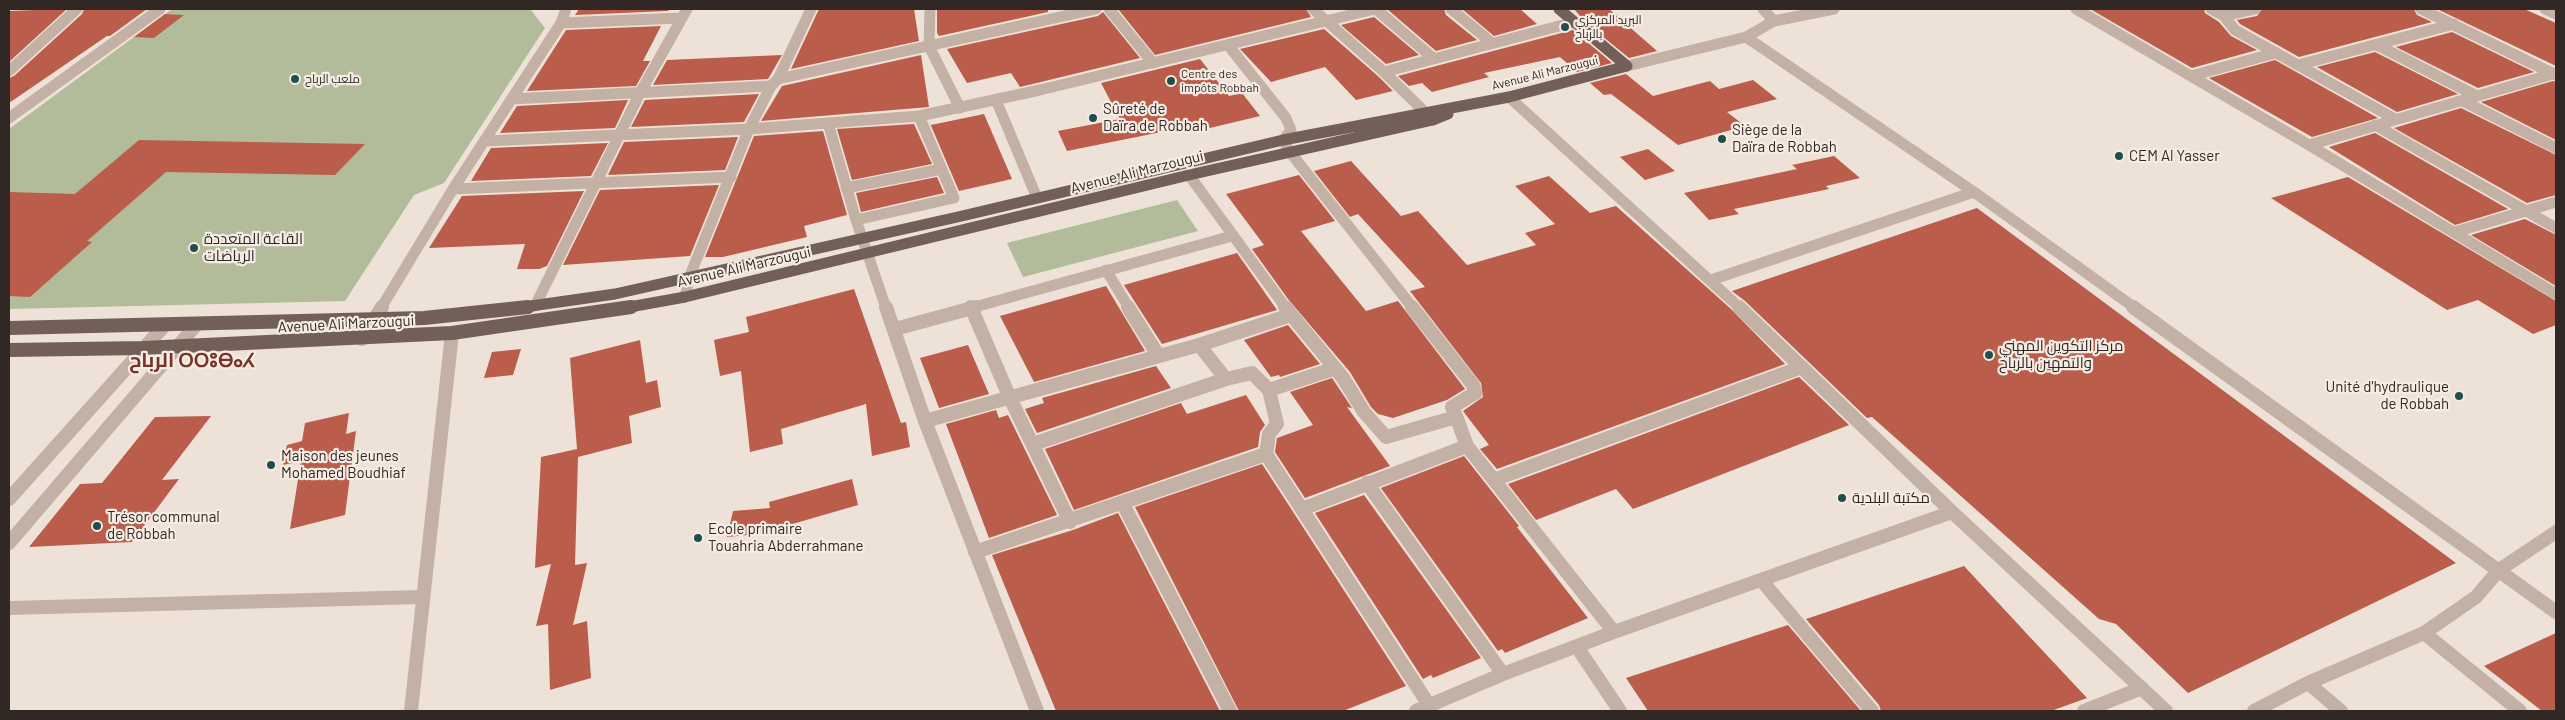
<!DOCTYPE html>
<html>
<head>
<meta charset="utf-8">
<style>
  body { margin:0 }
  #map { position:relative; width:2565px; height:720px; overflow:hidden; background:#eee2d8; font-family:Barlow,sans-serif }
  canvas { display:block }
  .frame { position:absolute; inset:0; border:10px solid #312826; pointer-events:none }
</style>
</head>
<body>
<div id="map">
<canvas width="2565" height="720"></canvas>
<div class="frame"></div>
</div>
<script>
const context = document.querySelector('canvas').getContext('2d');
context.lineJoin = 'round';
function fill(path, color) { context.fillStyle = color; context.fill(path, 'evenodd'); }
const toPath = rows => new Path2D(rows.map(r => 'M' + r).join(''));
function strokePath(path, color, width, dash) { context.strokeStyle = color; context.lineWidth = width; context.lineCap = dash ? 'butt' : 'round'; context.setLineDash(dash || []); context.stroke(path); }
function write(font, color, halo, rows, align = 'center') {
  context.font = font + ' Barlow,Cairo,"Noto Sans Tifinagh",sans-serif'; context.lineWidth = 4.5; context.setLineDash([]); context.textBaseline = 'middle'; context.strokeStyle = halo; context.fillStyle = color; for (const [text, x, y, turn = 0] of rows) {
    context.save(); context.translate(x, y); context.rotate((+turn || 0) * Math.PI / 180); context.textAlign = isNaN(turn) ? turn : align; if (halo) context.strokeText(text, 0, 0); context.fillText(text, 0, 0); context.restore();
  }
}
const green = toPath([
  [172,9,530,9,545,28,444,183,414,195,345,301,9,309,9,129],
  [1177,200,1198,231,1023,277,1007,243]
]);
const building = toPath([
  [61,9,67,9,9,62,9,11],
  [84,9,147,9,110,36,107,36,9,103,9,78,14,76,82,14],
  [579,9,670,9,668,11,575,15],
  [819,9,914,9,919,41,791,69],
  [937,9,1048,9,1048,12,939,36,937,33],
  [1118,9,1306,9,1311,17,1155,55],
  [1387,9,1444,9,1446,15,1477,40,1436,51],
  [1462,9,1520,9,1537,24,1494,36],
  [1574,9,1609,9,1657,51,1629,58,1586,23],
  [2090,9,2204,9,2205,13,2219,22,2231,36,2257,50,2192,68],
  [2262,9,2414,9,2417,15,2432,22,2299,57,2240,24,2237,20,2257,16],
  [2437,9,2524,9,2556,23,2556,66],
  [1103,12,1140,58,1020,87,1011,73,967,83,947,49,1098,16],
  [165,14,184,15,154,38,134,37],
  [1374,17,1419,55,1386,64,1341,25],
  [661,26,643,61,650,61,636,86,527,91,566,30],
  [1324,29,1379,77,1393,91,1356,100,1325,67,1271,82,1240,49],
  [1573,30,1612,63,1577,72,1560,57,1484,73,1489,77,1432,92,1422,83,1409,86,1398,76],
  [2452,32,2534,72,2478,88,2396,47],
  [2375,52,2458,94,2397,112,2317,67],
  [782,55,768,79,653,85,667,60],
  [921,55,929,107,761,121,782,86],
  [1200,59,1229,96,1242,93,1260,116,1210,128,1206,123,1067,151,1058,131,1120,119,1101,83],
  [2275,60,2378,118,2312,137,2209,78],
  [1626,74,1653,96,1710,81,1719,89,1753,80,1777,99,1727,112,1745,126,1678,145,1611,94,1604,95,1590,83],
  [2553,81,2556,82,2556,140,2481,102],
  [759,94,744,122,631,127,645,100],
  [628,100,615,128,500,133,517,106],
  [2461,108,2556,155,2556,195,2527,203,2394,128],
  [984,114,1012,179,959,191,929,121,931,125],
  [914,124,932,164,852,180,837,129],
  [823,131,847,215,804,226,807,237,723,257,705,257,754,136],
  [2375,133,2508,209,2455,225,2329,147],
  [738,137,725,170,608,175,624,142],
  [139,140,365,144,335,175,166,172,87,241,92,242,30,297,9,296,9,192,75,194],
  [608,143,591,176,471,181,491,148],
  [1648,149,1675,171,1645,180,1620,157],
  [1834,156,1860,178,1826,186,1829,189,1734,209,1739,214,1709,220,1684,193,1797,169,1792,165],
  [1351,161,1401,216,1418,211,1467,265,1536,245,1525,233,1555,224,1515,186,1549,176,1590,213,1616,206,1731,309,1785,364,1497,469,1480,449,1489,445,1463,411,1483,397,1481,383,1410,291,1425,287,1358,214,1350,217,1314,171],
  [1299,175,1335,221,1301,231,1366,311,1398,301,1465,389,1447,400,1393,418,1378,414,1371,407,1350,372,1288,299,1252,249,1264,245,1226,194],
  [937,177,944,193,861,212,856,193],
  [2348,177,2556,301,2556,325,2533,334,2478,300,2447,310,2271,198],
  [719,185,690,256,563,265,600,190],
  [584,191,547,266,539,269,517,269,525,244,429,248,462,196],
  [1977,208,2109,306,2456,563,2188,693,2116,624,2099,619,1872,417,1867,418,1745,301,1732,291],
  [2525,219,2556,235,2556,286,2471,235],
  [1237,253,1277,310,1162,344,1124,285],
  [1106,286,1145,351,1034,382,1000,316],
  [854,289,901,423,906,422,910,447,872,456,866,404,781,429,783,444,750,452,741,371,720,376,714,340,749,332,746,317],
  [1288,325,1320,364,1280,377,1279,375,1271,377,1244,340],
  [640,340,646,383,657,380,661,407,629,416,632,443,578,457,575,565,587,563,573,625,587,621,591,678,550,690,548,624,536,626,551,564,535,568,541,457,577,449,570,358],
  [968,345,989,394,939,408,920,358],
  [521,349,513,375,484,378,492,352],
  [1156,366,1171,388,1037,433,1025,409,1044,403,1042,398],
  [1799,377,1849,425,1633,509,1616,489,1536,520,1508,484],
  [1332,378,1352,408,1347,407,1390,466,1305,498,1275,452,1277,438,1313,425,1290,392],
  [1246,395,1265,425,1260,432,1258,447,1074,510,1045,449,1181,403,1187,414],
  [996,410,999,418,1008,415,1057,515,989,538,946,424],
  [349,413,346,434,356,431,345,515,290,529,301,461,283,465,287,445,302,441,305,423],
  [211,416,162,480,179,479,132,542,29,547,80,484,102,483,155,417],
  [1464,456,1519,526,1517,527,1588,618,1505,653,1502,649,1498,651,1381,488],
  [1262,464,1406,686,1343,711,1239,711,1135,507],
  [852,479,858,505,758,534,727,537,733,511,770,508,769,502],
  [1364,495,1481,658,1433,678,1431,675,1423,679,1315,513],
  [1118,513,1220,711,1056,711,992,555,1073,530],
  [1964,566,2028,635,2087,698,2051,711,1881,711,1879,705,1806,619],
  [1788,625,1861,711,1648,711,1626,678],
  [2556,633,2556,711,2542,711,2484,666]
]);
const minorFar1 = toPath([
  [930,9,929,46,960,108],
  [1109,9,1153,63],
  [1313,9,1384,72,1433,120],
  [1376,9,1433,58],
  [1451,9,1492,43],
  [1763,9,1774,21],
  [2076,9,2309,145,2556,294],
  [2211,9,2224,16,2255,9],
  [2421,9,2556,75],
  [2545,9,2556,14],
  [2224,16,2235,30,2395,119],
  [561,23,681,18],
  [1746,37,1974,192,2135,308],
  [1228,45,1286,118,1291,130,1283,140,1290,152,1413,308],
  [2377,45,2477,96],
  [2298,65,2454,24],
  [1627,66,1746,37,1774,21,1834,9],
  [9,71,77,9],
  [1384,72,1574,22],
  [2191,76,2275,53],
  [778,79,1096,9],
  [1509,97,1740,308],
  [511,99,771,86],
  [996,100,1037,198],
  [2463,101,2556,148],
  [9,118,160,9],
  [828,123,856,220,886,308],
  [2375,125,2556,228],
  [486,141,749,129,919,116,1040,90,1375,9],
  [2309,145,2556,73],
  [1189,175,1286,308],
  [846,188,942,169],
  [453,189,731,177],
  [856,220,954,198,919,116],
  [2455,232,2556,202],
  [1106,270,1129,308],
  [1711,280,1974,192],
  [685,297,689,278,749,129,771,86,778,79,811,9],
  [535,306,640,93,687,9],
  [381,308,453,189,561,23,566,9],
  [971,308,1232,236]
]);
const minor = toPath([
  [886,307,925,421,1037,711],
  [971,307,1009,396,1070,522],
  [1128,307,1158,355],
  [1285,307,1343,378,1364,412,1386,437,1449,419,1457,419,1467,446,1614,632],
  [1412,307,1473,385,1475,393,1452,407,1457,419],
  [1739,307,1952,512,2166,711],
  [2133,307,2556,612],
  [895,329,976,307],
  [362,339,382,307],
  [1199,345,1226,379],
  [925,421,1199,345,1291,315],
  [1033,444,1226,379,1252,373,1269,390],
  [1266,454,1269,434,1277,424,1269,390,1333,369],
  [1496,479,1802,367],
  [1367,483,1503,674],
  [9,499,164,326],
  [1123,504,1230,711],
  [1302,509,1467,446],
  [9,543,196,325],
  [975,552,1266,454,1429,705],
  [1762,581,1872,711],
  [9,608,422,597],
  [2424,633,2520,711],
  [1577,647,1620,711],
  [2308,683,2341,711],
  [411,711,452,333],
  [1416,711,1503,674,1614,632,1952,512],
  [2084,711,2142,688],
  [2254,711,2308,683,2424,633,2476,597,2499,570,2556,532]
]);
const majorFar1 = toPath([
  [1559,9,1627,66],
  [517,308,615,294,962,216,1283,140,1509,97,1627,66],
  [624,308,685,297,1189,175,1433,120,1448,114]
]);
const major = toPath([
  [9,328,424,318,528,307],
  [9,350,143,348,452,333,631,307]
]);
const markers = [
  [1565,27,5,"#204e4e"],
  [295,79,5,"#204e4e"],
  [1171,81,5,"#204e4e"],
  [1093,118,5,"#204e4e"],
  [1722,139,5,"#204e4e"],
  [2119,156,5,"#204e4e"],
  [194,248,5,"#204e4e"],
  [1989,355,5,"#204e4e"],
  [2459,396,5,"#204e4e"],
  [271,465,5,"#204e4e"],
  [1842,498,5,"#204e4e"],
  [97,526,5,"#204e4e"],
  [698,538,5,"#204e4e"]
];
const farPoinames = [
  ["البريد المركزي",1575,20],
  ["بالرباح",1575,34],
  ["Centre des",1181,74],
  ["impôts Robbah",1181,88],
  ["ملعب الرباح",305,79]
];
const farStreetnames = [
  ["Avenue Ali Marzougui",1545,73,-14]
];
const poiNames = [
  ["Sûreté de",1103,109],
  ["Daïra de Robbah",1103,126],
  ["Siège de la",1732,130],
  ["Daïra de Robbah",1732,147],
  ["CEM Al Yasser",2129,156],
  ["القاعة المتعددة",204,239],
  ["الرياضات",204,256],
  ["مركز التكوين المهني",1999,346],
  ["والتمهين بالرباح",1999,363],
  ["Unité d'hydraulique",2449,387,"right"],
  ["de Robbah",2449,404,"right"],
  ["Maison des jeunes",281,456],
  ["Mohamed Boudhiaf",281,473],
  ["مكتبة البلدية",1852,498],
  ["Trésor communal",107,517],
  ["de Robbah",107,534],
  ["Ecole primaire",708,529],
  ["Touahria Abderrahmane",708,546]
];
const streetNames = [
  ["Avenue Ali Marzougui",1137,172,-14],
  ["Avenue Ali Marzougui",744,267,-13],
  ["Avenue Ali Marzougui",346,324,-3]
];
const districtNames = [
  ["الرباح ⵔⵔⵓⴱⴰⵃ",192,360]
];
fill(green, '#b2bb9a');
fill(building, '#ba5d4a');
strokePath(minorFar1, '#c4b1a5', 11);
strokePath(minor, '#c4b1a5', 14);
strokePath(majorFar1, '#725f58', 11);
strokePath(major, '#725f58', 14);
for (const [x, y, r, color] of markers) { const dot = new Path2D(); dot.arc(x, y, r, 0, 2 * Math.PI); context.fillStyle = color; context.fill(dot); strokePath(dot, '#f6ece3', 2); }
write('12px', '#312826', '#f6ece3', farPoinames, 'left');
write('12px', '#312826', '#f6ece3', farStreetnames);
write('15px', '#312826', '#f6ece3', poiNames, 'left');
write('15px', '#312826', '#f6ece3', streetNames);
write('bold 20px', '#783427', '#f6ece3', districtNames);
</script>
</body>
</html>
